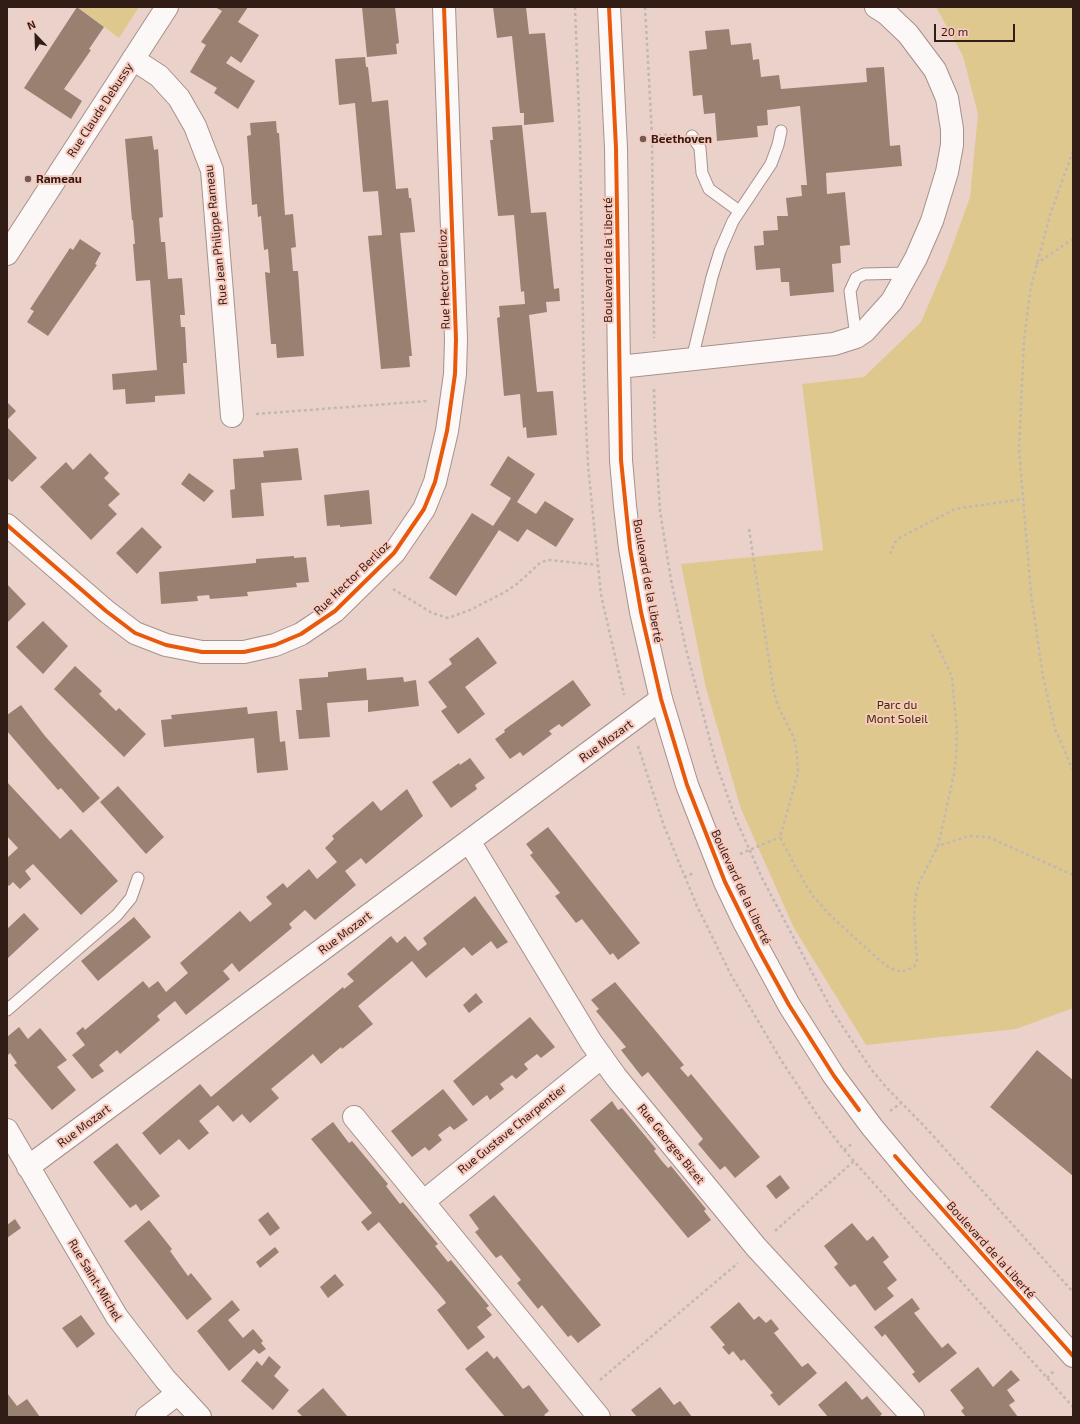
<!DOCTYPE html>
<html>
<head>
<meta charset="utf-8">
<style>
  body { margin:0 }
  #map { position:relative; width:1080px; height:1424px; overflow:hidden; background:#ead1ca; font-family:"Exo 2",sans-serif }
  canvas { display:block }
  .frame { position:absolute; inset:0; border:8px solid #311c16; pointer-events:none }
  .north { position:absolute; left:16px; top:16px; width:40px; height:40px; -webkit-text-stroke:3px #f8c9bc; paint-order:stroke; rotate:337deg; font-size:11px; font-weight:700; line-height:16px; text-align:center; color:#311c16 }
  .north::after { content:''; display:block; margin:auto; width:14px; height:18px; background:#311c16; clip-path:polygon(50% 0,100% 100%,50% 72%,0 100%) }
  .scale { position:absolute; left:934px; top:24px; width:81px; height:18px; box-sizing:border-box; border:2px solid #311c16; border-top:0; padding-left:5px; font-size:12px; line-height:14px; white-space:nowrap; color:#311c16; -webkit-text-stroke:3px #f8c9bc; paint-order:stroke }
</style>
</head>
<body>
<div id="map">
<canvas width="1080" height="1424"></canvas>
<div class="frame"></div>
<div class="north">N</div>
<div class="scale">20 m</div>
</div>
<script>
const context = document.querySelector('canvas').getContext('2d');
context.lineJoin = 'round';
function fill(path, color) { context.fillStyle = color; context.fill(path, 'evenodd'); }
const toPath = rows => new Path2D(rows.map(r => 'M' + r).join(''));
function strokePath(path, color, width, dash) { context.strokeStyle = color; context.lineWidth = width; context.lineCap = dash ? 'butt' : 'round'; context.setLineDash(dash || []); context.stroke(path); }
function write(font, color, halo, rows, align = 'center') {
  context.font = font + ' "Exo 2",sans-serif'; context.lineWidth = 4; context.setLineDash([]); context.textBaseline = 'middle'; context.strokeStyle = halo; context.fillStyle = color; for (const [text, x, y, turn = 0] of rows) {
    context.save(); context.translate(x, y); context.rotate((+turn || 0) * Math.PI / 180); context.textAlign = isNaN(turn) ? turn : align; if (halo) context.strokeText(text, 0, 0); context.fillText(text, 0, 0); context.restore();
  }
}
const green = toPath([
  [78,7,139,7,119,38],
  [936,7,1073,7,1073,1008,1016,1029,866,1045,794,928,741,809,706,688,681,564,823,550,802,384,864,377,921,322,947,261,970,197,978,114,963,56]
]);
const building = toPath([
  [77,7,104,27,89,49,91,50,64,89,82,101,71,119,24,88],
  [215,7,248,7,238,22,259,35,241,63,231,56,226,63,255,81,238,109,214,93,217,88,190,72,206,45,201,42,222,11],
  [362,7,395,7,399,43,396,44,397,54,367,57],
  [493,7,526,7,529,34,545,33,554,122,524,125,524,113,520,113,512,36,497,38],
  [729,29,731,45,751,43,753,60,759,59,761,77,779,75,781,89,867,82,866,68,884,67,890,146,900,145,902,166,826,173,827,194,845,192,850,245,840,246,841,263,832,264,834,292,790,296,789,282,781,282,780,268,756,270,754,246,764,245,763,231,778,230,777,216,788,216,786,198,802,196,801,185,807,185,800,106,767,110,768,125,757,126,758,137,717,141,715,113,704,114,702,95,693,96,689,51,707,49,705,31],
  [365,57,366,67,368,67,372,102,388,100,396,189,408,188,409,198,411,198,415,232,400,233,412,356,409,356,410,367,381,369,368,236,382,235,378,191,363,192,355,103,339,105,335,59],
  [276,121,277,133,279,133,285,215,293,214,296,247,291,248,292,259,293,271,298,271,304,356,277,358,276,344,271,344,265,272,270,273,268,249,264,250,261,216,258,217,257,204,252,205,247,136,251,135,250,123],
  [522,125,531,213,546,212,554,289,559,288,560,301,546,302,547,312,529,315,537,392,553,391,557,435,527,438,526,427,523,428,520,394,504,396,497,318,500,317,499,306,525,304,524,291,521,292,514,215,498,216,490,140,493,140,492,127],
  [152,136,154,150,158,149,163,217,159,218,161,242,165,242,168,279,182,278,185,315,180,315,181,327,185,327,187,363,183,363,185,394,155,396,155,402,126,404,125,389,113,390,112,374,157,370,150,280,136,281,133,244,135,244,133,220,132,220,125,139],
  [80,239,101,253,95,264,97,265,48,336,27,322,34,311,30,309,70,248,73,250],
  [7,402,16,411,7,420],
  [7,427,37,458,12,482,7,478],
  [298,448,302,480,261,483,264,516,232,518,230,490,235,489,233,459,264,457,263,451],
  [90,453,109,473,104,478,120,494,108,505,117,514,91,540,40,487,66,462,73,470],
  [508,456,535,474,517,502,536,514,545,501,574,519,556,547,527,529,518,542,499,530,456,596,429,578,472,513,493,526,505,508,511,498,490,485],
  [189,473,214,491,204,502,181,484],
  [369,490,372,524,340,527,340,525,327,526,324,495],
  [142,527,162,547,137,574,116,553],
  [294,556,294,558,306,557,309,582,296,583,297,587,247,592,248,596,210,599,209,595,197,596,198,601,161,604,159,572,256,563,256,559],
  [7,584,26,604,7,623],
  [43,621,68,646,43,674,16,647],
  [478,637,497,663,465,687,485,714,458,734,441,711,447,707,428,682,452,664,449,659],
  [75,666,102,691,99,694,116,711,119,708,146,734,124,757,54,689],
  [366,668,367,680,403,677,404,682,416,680,419,706,368,712,368,700,327,703,330,737,299,739,296,710,302,710,299,679,328,677,328,672],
  [573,680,591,705,562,727,559,724,549,731,552,734,523,756,520,752,510,759,495,739,505,732,504,730],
  [21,705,45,736,100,798,83,813,61,788,58,790,7,731,7,715],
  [247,707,248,714,277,711,280,742,285,741,288,770,257,773,254,738,164,747,161,720,172,719,171,715],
  [470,758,485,778,475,785,477,789,451,808,432,782,459,763,460,765],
  [7,782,60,839,71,829,118,881,81,915,33,864,25,871,31,879,20,889,13,882,9,886,7,884,7,858,18,848,7,836],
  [118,786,164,837,146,854,100,802],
  [407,789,423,816,366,864,361,858,345,871,356,885,315,920,305,910,289,924,292,928,239,972,232,963,223,971,230,979,186,1015,175,1001,157,1016,160,1020,120,1054,117,1050,99,1065,104,1071,92,1079,72,1055,85,1045,76,1033,83,1027,85,1030,143,981,149,988,158,981,166,992,188,973,180,963,240,911,250,922,272,904,266,897,283,883,287,888,309,869,317,879,337,862,325,848,334,839,332,836,373,801,381,811],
  [548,827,640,943,618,960,613,953,610,955,582,919,576,923,555,896,560,893,530,855,533,853,526,844],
  [475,896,508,942,497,949,491,941,472,956,464,947,426,978,412,961,358,1006,373,1024,342,1049,341,1047,321,1064,313,1054,271,1089,279,1098,250,1123,242,1114,233,1122,218,1105,199,1121,209,1133,189,1150,179,1139,160,1155,142,1133,200,1084,211,1097,343,987,344,989,354,981,347,974,391,936,397,943,405,936,418,951,427,944,423,938],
  [24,913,39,929,7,959,7,929],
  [134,917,151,937,98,981,81,961],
  [615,982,684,1065,680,1068,688,1077,691,1074,760,1157,735,1178,725,1166,720,1170,698,1144,703,1139,648,1072,642,1077,621,1050,626,1047,596,1011,599,1009,591,1000],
  [476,993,483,1002,469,1013,463,1005],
  [530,1017,555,1047,541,1058,537,1054,524,1064,528,1069,516,1079,512,1075,500,1084,504,1089,490,1100,487,1095,473,1106,453,1081],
  [19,1027,28,1039,40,1028,67,1060,57,1067,76,1090,52,1110,14,1065,17,1063,10,1053,7,1056,7,1037],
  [1037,1050,1073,1080,1073,1176,990,1107],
  [443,1089,468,1120,454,1130,450,1126,438,1135,442,1140,429,1151,425,1147,412,1157,391,1131],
  [612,1101,618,1110,622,1108,656,1149,654,1151,661,1160,668,1168,671,1166,706,1209,704,1211,711,1220,688,1238,590,1120],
  [333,1122,349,1143,352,1141,388,1184,386,1186,400,1204,403,1202,438,1244,435,1246,448,1262,451,1260,489,1306,486,1308,492,1315,477,1327,485,1337,468,1350,437,1310,446,1303,444,1300,379,1222,368,1231,361,1222,372,1213,311,1139],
  [117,1143,160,1196,141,1211,136,1204,130,1208,93,1162],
  [780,1175,790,1188,776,1199,766,1186],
  [494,1195,601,1325,578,1343,571,1335,568,1337,542,1305,538,1309,517,1283,521,1280,501,1255,496,1258,475,1232,479,1229,469,1215],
  [268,1212,280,1228,270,1236,258,1220],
  [15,1219,21,1228,7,1238,7,1225],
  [149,1220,172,1249,170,1251,188,1276,191,1273,212,1299,187,1320,124,1241],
  [852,1223,867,1241,873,1236,889,1257,883,1262,897,1280,887,1288,894,1296,875,1311,855,1284,850,1287,834,1267,838,1264,824,1246],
  [275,1247,279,1252,260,1268,256,1262],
  [335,1274,344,1285,328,1298,320,1287],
  [912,1298,920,1309,914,1313,942,1348,948,1343,957,1353,919,1383,912,1374,915,1372,885,1334,882,1337,874,1327],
  [232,1300,240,1310,228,1320,243,1338,253,1329,263,1341,261,1343,266,1349,259,1354,254,1349,229,1371,197,1331],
  [739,1302,754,1320,759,1316,766,1323,771,1319,779,1329,774,1333,802,1367,808,1363,817,1373,779,1406,770,1395,773,1393,744,1359,741,1361,733,1351,729,1355,722,1347,725,1345,710,1327],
  [81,1315,95,1334,77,1348,62,1328],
  [487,1351,494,1359,497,1356,523,1389,529,1385,549,1411,544,1415,546,1417,505,1417,465,1369],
  [269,1356,281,1367,274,1376,289,1390,273,1410,241,1381,257,1361,262,1366],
  [978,1367,993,1387,1011,1370,1020,1380,1007,1390,1015,1401,1009,1405,1018,1417,966,1417,961,1411,964,1408,950,1390],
  [846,1381,862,1400,867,1396,882,1414,879,1417,828,1417,818,1405],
  [660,1387,674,1405,680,1401,692,1417,637,1417,631,1410],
  [323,1388,348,1417,303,1417,297,1411],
  [7,1393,17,1406,27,1399,40,1417,7,1417]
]);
const path = toPath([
  [575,7,580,139,584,381,588,465,601,595,624,695],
  [645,7,652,135,654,338],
  [652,135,673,135],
  [1073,151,1051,212,1031,286,1024,340,1019,449,1031,594,1043,676,1055,729,1073,770],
  [1036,264,1073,239],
  [654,389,655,429,660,511,671,580,686,649,716,763,735,817,762,878,833,1012,871,1069,886,1087,927,1129,1073,1292],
  [256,414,427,401],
  [749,529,774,693,778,706,794,738,797,754,798,773,780,837,796,868,812,895,831,916,879,960,890,968,902,972,914,967,917,960,914,916,916,894,919,883,938,846],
  [890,554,895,542,901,537,955,509,1023,499],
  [393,589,432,613,448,618,470,610,505,592,517,584,541,562,549,560,597,565],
  [932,634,952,677,957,732,956,757,954,774,938,846,969,836,988,837,1073,875],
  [638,746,664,826,697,906,731,975,781,1060,818,1116,844,1150,1073,1407],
  [740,854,780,837],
  [684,877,694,873],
  [890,1111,901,1103],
  [844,1150,853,1143],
  [775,1231,854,1161],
  [1047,1378,1054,1371],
  [600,1380,738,1263]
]);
const service = toPath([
  [692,136,700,148,702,173,709,189,739,211],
  [856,337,850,291,856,278,864,274,908,273],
  [692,359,712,277,720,251,733,221,771,164,778,145,781,131],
  [7,1010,117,915,131,898,138,878]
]);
const minor = toPath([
  [133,59,159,76,179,98,195,126,212,170,232,416],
  [7,254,167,7],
  [619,367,834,344,856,337,865,331,892,301,916,258,932,221,947,172,952,145,952,129,947,98,935,70,908,34,887,14,876,7],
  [7,525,106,611,135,633,166,645,202,652,244,652,275,645,301,634,335,611,394,553,424,509,435,482,447,431,455,374,456,339,444,7],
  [469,841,591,1042,616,1077,756,1247,913,1417],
  [354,1117,599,1417],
  [7,1130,117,1317,165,1379,200,1417],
  [28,1167,661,699],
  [423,1202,602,1057],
  [147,1417,177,1394]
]);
const secondary = toPath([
  [609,7,616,148,619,367,621,460,625,506,630,548,641,612,661,699,687,785,725,882,744,922,789,1005,834,1076,872,1127,917,1181,1073,1356]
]);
const cycleway = toPath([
  [609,7,616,148,621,460,630,548,641,612,661,699,687,785,725,882,757,947,789,1005,834,1076,859,1110],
  [7,525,106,611,135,633,166,645,202,652,244,652,275,645,301,634,335,611,394,553,424,509,435,482,447,431,455,374,456,339,444,7],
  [895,1156,1073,1356]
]);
const markers = [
  [643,139,4,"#725b55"],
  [28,179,4,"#725b55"]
];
const streetNames = [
  ["Rue Claude Debussy",100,110,-57],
  ["Rue Jean Philippe Rameau",216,235,-96],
  ["Boulevard de la Liberté",608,260,-90],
  ["Rue Hector Berlioz",444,279,-92],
  ["Rue Hector Berlioz",352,578,-44],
  ["Boulevard de la Liberté",648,581,80],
  ["Rue Mozart",606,741,-36],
  ["Boulevard de la Liberté",741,887,65],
  ["Rue Mozart",345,933,-37],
  ["Rue Mozart",84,1126,-37],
  ["Rue Gustave Charpentier",512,1129,-39],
  ["Rue Georges Bizet",671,1144,51],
  ["Boulevard de la Liberté",991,1250,48],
  ["Rue Saint-Michel",95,1280,59]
];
const poiNames = [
  ["Beethoven",651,139],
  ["Rameau",36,179]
];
const parkNames = [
  ["Parc du",897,705],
  ["Mont Soleil",897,719]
];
fill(green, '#dfc88e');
fill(building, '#988171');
strokePath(service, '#a6918b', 13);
strokePath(minor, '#a6918b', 24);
strokePath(secondary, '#a6918b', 24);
strokePath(path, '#c1b8b4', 2.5, [3, 3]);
strokePath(service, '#fcf8f7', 11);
strokePath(minor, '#fcf8f7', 22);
strokePath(secondary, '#fcf8f7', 22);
strokePath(cycleway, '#e8590c', 4);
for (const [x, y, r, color] of markers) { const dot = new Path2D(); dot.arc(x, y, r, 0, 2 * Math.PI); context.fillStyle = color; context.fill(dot); strokePath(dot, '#f8c9bc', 1.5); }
write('12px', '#311c16', '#f8c9bc', streetNames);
write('bold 12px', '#311c16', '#f8c9bc', poiNames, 'left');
write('12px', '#3a3000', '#f8c9bc', parkNames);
</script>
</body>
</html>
